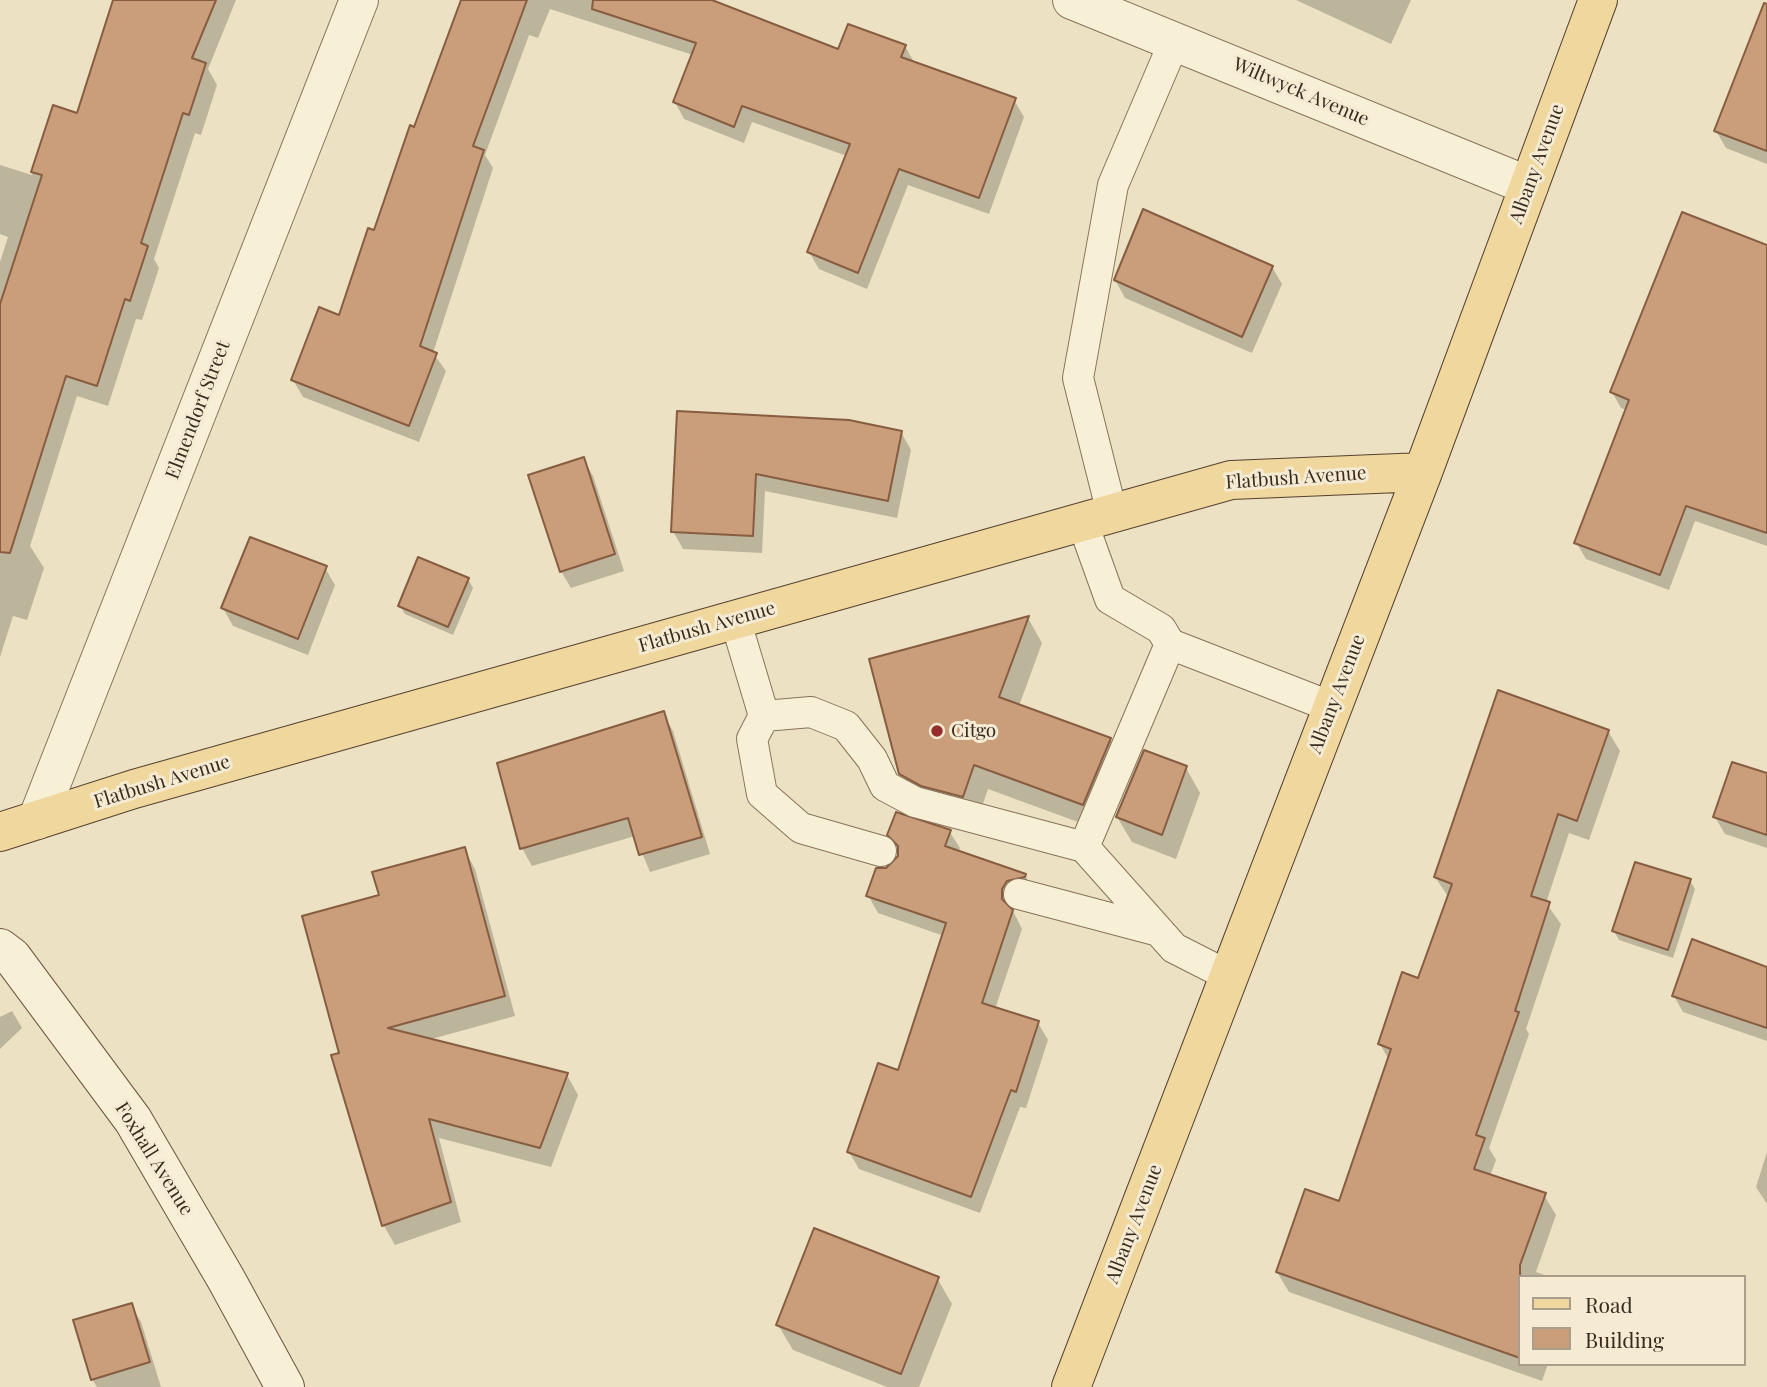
<!DOCTYPE html>
<html>
<head>
<meta charset="utf-8">
<style>
  body { margin:0 }
  #map { position:relative; width:1767px; height:1387px; overflow:hidden; background:#ede1c4; font-family:"Playfair Display",serif }
  canvas { display:block }
  .legend { position:absolute; left:1518px; top:1275px; width:228px; height:91px; box-sizing:border-box; background:#f5ebd3; border:2px solid #a99e8b; margin:0; padding:9px 12px; list-style:none; font-size:21px; color:#382b1e }
  .legend li { display:flex; align-items:center; gap:14px; height:35px }
  .legend b { width:35px; border:2px solid #a99e8b }
</style>
</head>
<body>
<div id="map">
<canvas width="1767" height="1387"></canvas>
<ul class="legend">
<li><b style="height:9px;background:#efd79d"></b>Road</li>
<li><b style="height:19px;background:#ca9d7b"></b>Building</li>
</ul>
</div>
<script>
const context = document.querySelector('canvas').getContext('2d');
context.lineJoin = 'round';
function fill(path, color) { context.fillStyle = color; context.fill(path, 'evenodd'); }
const toPath = rows => new Path2D(rows.map(r => 'M' + r).join(''));
function strokePath(path, color, width, dash) { context.strokeStyle = color; context.lineWidth = width; context.lineCap = dash ? 'butt' : 'round'; context.setLineDash(dash || []); context.stroke(path); }
function write(font, color, halo, rows, align = 'center') {
  context.font = font + ' "Playfair Display",serif'; context.lineWidth = 6; context.setLineDash([]); context.textBaseline = 'middle'; context.strokeStyle = halo; context.fillStyle = color; for (const [text, x, y, turn = 0] of rows) {
    context.save(); context.translate(x, y); context.rotate((+turn || 0) * Math.PI / 180); context.textAlign = isNaN(turn) ? turn : align; if (halo) context.strokeText(text, 0, 0); context.fillText(text, 0, 0); context.restore();
  }
}
const shadow = toPath([
  [115,0,236,0,208,69,217,85,201,135,195,133,154,259,159,268,142,320,136,319,108,406,77,396,30,546,44,568,27,620,13,616,0,657,0,262,8,237,0,234,0,165,32,175,54,107,78,115],
  [463,0,707,0,839,52,905,46,915,64,1014,100,1024,117,989,214,908,185,867,289,819,269,809,252,847,156,752,122,744,143,684,119,675,102,693,55,550,9,538,38,529,35,485,155,493,168,433,353,446,371,419,442,303,397,293,380,340,317],
  [1296,0,1411,0,1391,44],
  [1767,43,1767,164,1726,148,1716,131],
  [1767,250,1767,546,1695,521,1669,590,1586,559,1576,542,1627,410,1621,408,1612,392],
  [1272,267,1282,284,1252,353,1125,298,1115,280],
  [679,413,901,432,911,450,897,518,765,491,762,553,683,549,673,531],
  [583,459,593,476,624,571,571,588,561,571],
  [325,568,335,585,308,655,233,626,223,608],
  [468,579,473,588,453,635,405,614,400,606],
  [1028,618,1042,643,1019,706,1110,740,1124,765,1097,829,988,789,977,821,916,799,901,773,871,660],
  [663,714,673,731,710,854,650,872,635,836,532,866,522,848,499,764],
  [1608,731,1620,751,1589,840,1569,833,1546,903,1561,924,1526,1029,1529,1034,1489,1148,1496,1160,1490,1176,1544,1195,1556,1215,1536,1272,1550,1277,1520,1277,1520,1364,1548,1364,1542,1381,1289,1292,1277,1272,1340,1203,1389,1060,1380,1044,1419,980,1449,898,1435,877],
  [1186,768,1200,793,1176,859,1132,842,1117,817],
  [1767,775,1767,848,1725,834,1715,817],
  [949,831,960,848,958,852,1025,875,1035,893,1017,898,1011,907,1022,929,995,1009,1038,1023,1048,1040,1026,1108,1020,1107,980,1213,859,1169,849,1152,900,1073,944,936,878,913,868,895,899,857,889,835],
  [464,849,475,869,515,1016,428,1040,567,1075,578,1095,551,1167,439,1138,461,1222,395,1245,384,1226,334,1056,341,1054,381,896],
  [1690,881,1695,889,1673,958,1619,940,1614,931],
  [1767,968,1767,1041,1683,1012,1674,996],
  [12,1011,22,1028,0,1049,0,1017],
  [1767,1152,1767,1204,1756,1187],
  [937,1278,952,1304,919,1387,887,1387,793,1350,778,1325],
  [131,1305,141,1322,161,1387,97,1387,92,1379]
]);
const building = toPath([
  [113,0,216,0,192,58,206,63,189,115,183,113,141,243,148,246,130,301,125,299,97,386,66,376,10,553,0,552,0,304,42,175,31,172,53,105,77,113,113,0],
  [461,0,527,0,473,146,484,150,420,346,437,353,409,426,291,380,319,307,339,315,368,228,374,230,410,125,414,127,461,0],
  [593,0,712,0,838,49,848,24,906,45,901,57,1016,98,979,198,899,169,858,273,807,252,850,144,742,106,734,127,673,102,696,43,592,9,593,0],
  [1764,3,1767,4,1767,151,1714,131,1764,3],
  [1143,209,1273,266,1242,337,1114,280,1143,209],
  [1682,212,1767,245,1767,533,1686,506,1660,575,1574,543,1629,400,1610,392,1682,212],
  [677,411,849,420,902,431,888,501,756,474,753,536,671,532,677,411],
  [584,457,615,554,560,572,528,475,584,457],
  [250,537,327,566,298,639,221,608,250,537],
  [418,557,469,578,448,627,398,606,418,557],
  [1029,616,999,697,1111,738,1083,805,974,765,963,797,921,786,899,774,869,659,1029,616],
  [1498,690,1609,730,1577,821,1558,814,1531,896,1550,902,1515,1011,1519,1012,1476,1135,1485,1138,1474,1169,1546,1193,1520,1265,1520,1358,1276,1272,1305,1189,1339,1201,1391,1049,1378,1044,1402,972,1418,978,1452,884,1434,877,1498,690],
  [664,711,702,837,639,855,628,818,520,849,497,763,664,711],
  [1144,750,1187,766,1162,835,1116,817,1144,750],
  [1732,762,1767,773,1767,835,1713,817,1732,762],
  [896,812,951,830,945,846,1026,874,1025,877,1007,881,1002,889,1002,899,1013,910,982,1003,1039,1021,1016,1092,1011,1090,971,1197,847,1152,878,1063,898,1070,946,923,866,896,876,868,886,868,898,856,898,846,887,835,896,812],
  [465,847,505,996,388,1028,568,1073,540,1148,429,1119,451,1202,382,1226,331,1055,339,1053,302,916,379,895,372,872,465,847],
  [1635,862,1691,879,1668,950,1612,931,1635,862],
  [1692,939,1767,967,1767,1028,1672,996,1692,939],
  [814,1228,939,1277,901,1374,776,1325,814,1228],
  [132,1303,150,1362,91,1380,73,1320,132,1303]
]);
const lane = toPath([
  [1112,513,1078,378,1113,185,1175,40],
  [1082,521,1110,599,1161,629,1170,644,1332,707],
  [735,619,764,716,752,739,762,794,801,828,881,851],
  [764,716,811,712,846,726,872,759,885,786,915,802,1084,847,1174,948,1229,976],
  [1084,847,1170,644],
  [1019,894,1155,930]
]);
const street = toPath([
  [1072,0,1529,186],
  [37,820,359,0]
]);
const secondary = toPath([
  [0,948,12,957,133,1120,226,1279,285,1387]
]);
const primary = toPath([
  [0,832,134,789,1231,480,1423,472],
  [1071,1387,1423,472,1598,0]
]);
const markers = [
  [937,731,7,"#952d2c"]
];
const streetNames = [
  ["Wiltwyck Avenue",1301,92,23],
  ["Albany Avenue",1537,164,-70],
  ["Elmendorf Street",198,410,-69],
  ["Flatbush Avenue",1296,478,-4],
  ["Flatbush Avenue",707,627,-16],
  ["Albany Avenue",1337,694,-69],
  ["Flatbush Avenue",162,782,-17],
  ["Foxhall Avenue",154,1159,58],
  ["Albany Avenue",1134,1224,-69]
];
const poiNames = [
  ["Citgo",951,731]
];
fill(shadow, '#0003');
fill(building, '#ca9d7b');
strokePath(building, '#865d41', 2);
strokePath(lane, '#87735b', 32);
strokePath(street, '#87735b', 40);
strokePath(secondary, '#69543e', 40);
strokePath(primary, '#55412f', 40);
strokePath(lane, '#f8efd7', 30);
strokePath(street, '#f8efd7', 38);
strokePath(secondary, '#f8efd7', 38);
strokePath(primary, '#efd79d', 38);
for (const [x, y, r, color] of markers) { const dot = new Path2D(); dot.arc(x, y, r, 0, 2 * Math.PI); context.fillStyle = color; context.fill(dot); strokePath(dot, '#f5ebd3', 2.5); }
write('19px', '#382b1e', '#f5ebd3', streetNames);
write('19px', '#382b1e', '#f5ebd3', poiNames, 'left');
</script>
</body>
</html>
